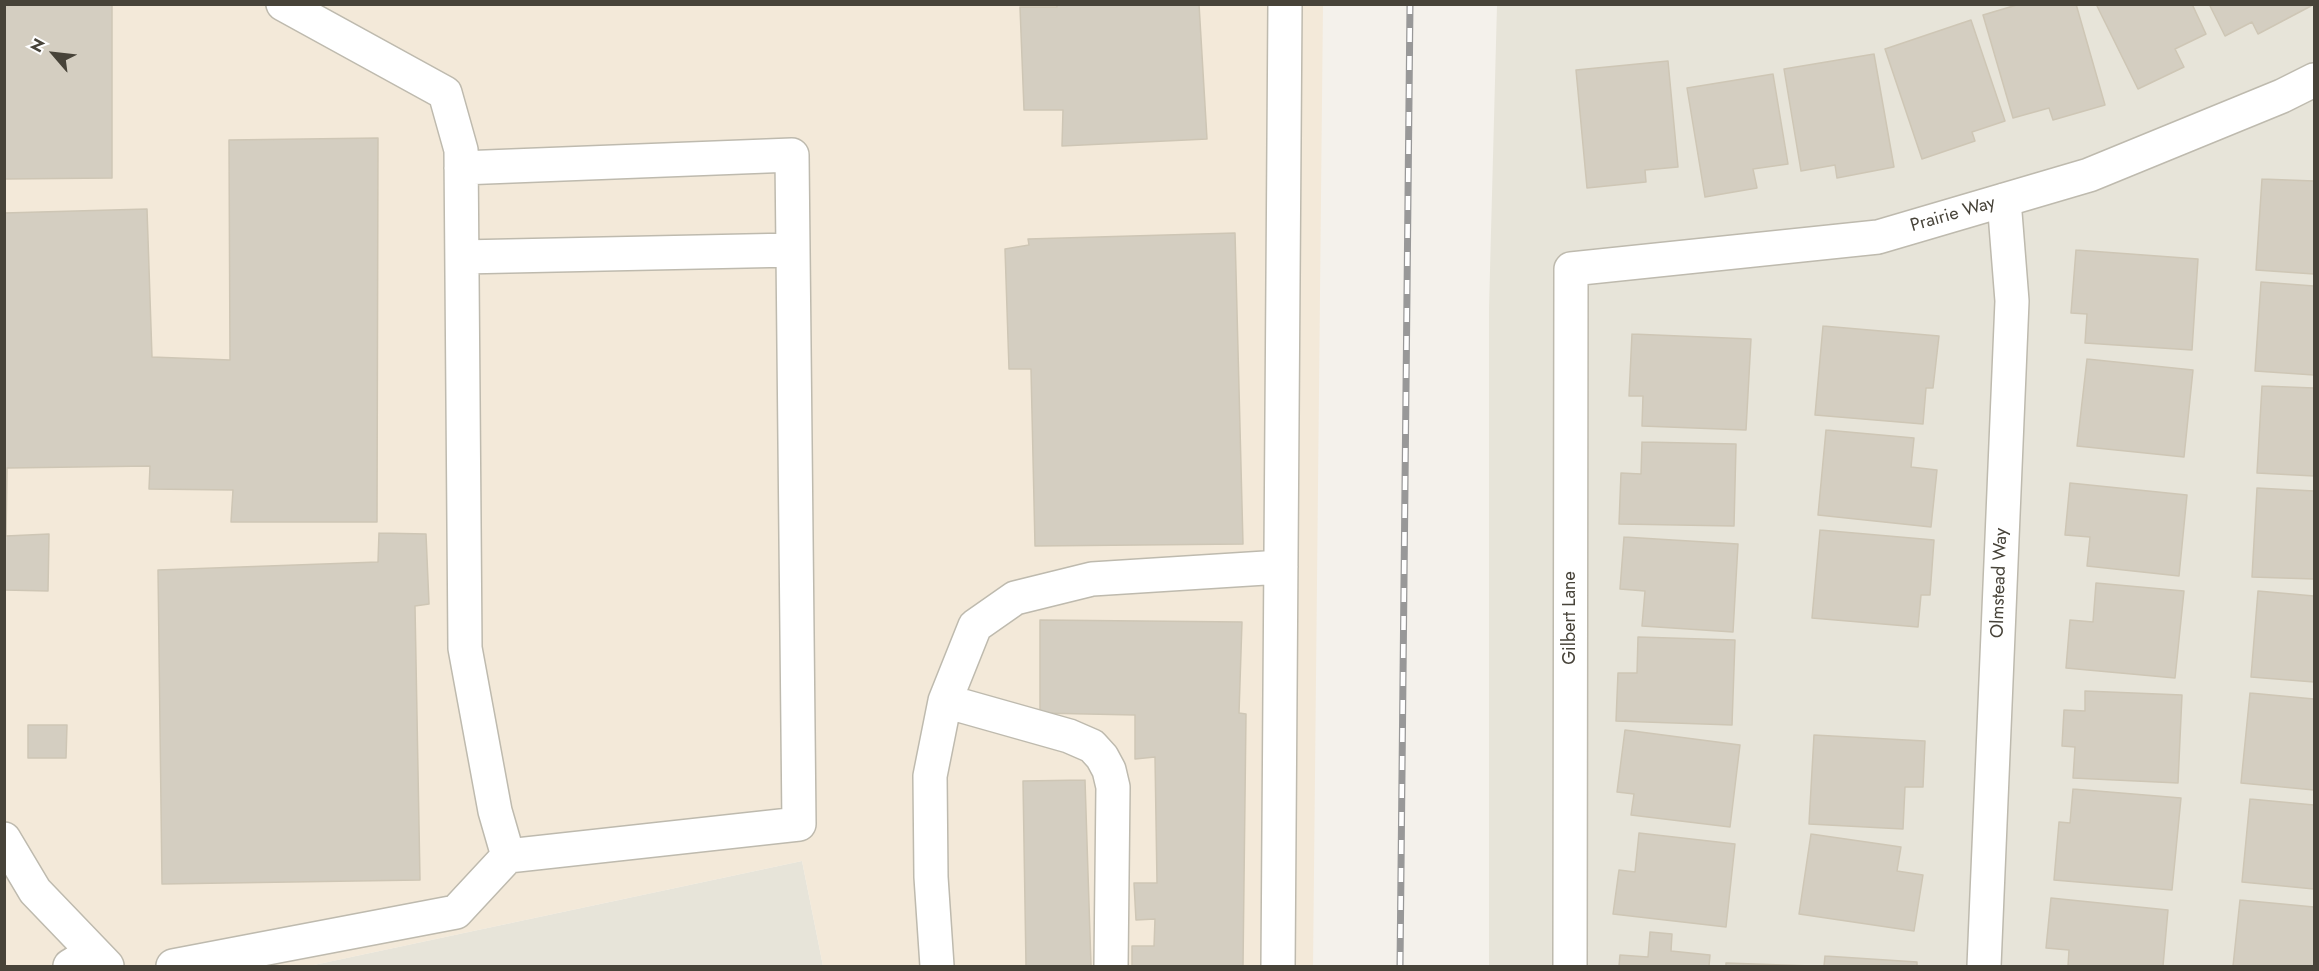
<!DOCTYPE html>
<html>
<head>
<meta charset="utf-8">
<style>
  body { margin:0 }
  #map { position:relative; width:2319px; height:971px; overflow:hidden; background:#f4f1eb; font-family:Jost,sans-serif }
  canvas { display:block }
  .frame { position:absolute; inset:0; border:6px solid #474339; pointer-events:none }
  .north { position:absolute; left:24px; top:24px; width:60px; height:60px; -webkit-text-stroke:4px #fff; paint-order:stroke; rotate:298deg; font-size:16px; font-weight:700; line-height:24px; text-align:center; color:#474339 }
  .north::after { content:''; display:block; margin:auto; width:21px; height:27px; background:#474339; clip-path:polygon(50% 0,100% 100%,50% 72%,0 100%) }
</style>
</head>
<body>
<div id="map">
<canvas width="2319" height="971"></canvas>
<div class="frame"></div>
<div class="north">N</div>
</div>
<script>
const context = document.querySelector('canvas').getContext('2d');
context.lineJoin = 'round';
function fill(path, color) { context.fillStyle = color; context.fill(path, 'evenodd'); }
const toPath = rows => new Path2D(rows.map(r => 'M' + r).join(''));
function strokePath(path, color, width, dash) { context.strokeStyle = color; context.lineWidth = width; context.lineCap = dash ? 'butt' : 'round'; context.setLineDash(dash || []); context.stroke(path); }
function write(font, color, halo, rows, align = 'center') {
  context.font = font + ' Jost,sans-serif'; context.lineWidth = 5; context.setLineDash([]); context.textBaseline = 'middle'; context.strokeStyle = halo; context.fillStyle = color; for (const [text, x, y, turn = 0] of rows) {
    context.save(); context.translate(x, y); context.rotate((+turn || 0) * Math.PI / 180); context.textAlign = isNaN(turn) ? turn : align; if (halo) context.strokeText(text, 0, 0); context.fillText(text, 0, 0); context.restore();
  }
}
const residential = toPath([
  [1497,5,2314,5,2314,966,1489,966,1489,308],
  [802,861,823,966,309,966]
]);
const commercial = toPath([
  [5,5,1323,5,1313,966,823,966,802,861,309,966,5,966]
]);
const building = toPath([
  [4,4,112,4,112,178,4,179,4,4],
  [1057,4,1199,4,1207,139,1062,146,1063,110,1024,110,1020,7,1057,7,1057,4],
  [2020,4,2076,4,2105,105,2053,120,2049,108,2013,118,1983,15,2020,4],
  [2096,4,2192,4,2206,34,2175,49,2184,67,2138,89,2096,4],
  [2209,4,2310,4,2311,6,2258,34,2252,22,2225,36,2209,4],
  [1971,20,2005,121,1972,132,1975,141,1922,159,1885,49,1971,20],
  [1874,54,1894,167,1837,178,1835,165,1801,171,1784,69,1874,54],
  [1668,61,1678,167,1645,170,1646,182,1587,188,1576,70,1668,61],
  [1773,74,1788,164,1753,169,1757,188,1705,197,1687,88,1773,74],
  [378,138,377,522,231,522,233,490,149,489,150,466,7,468,6,536,49,534,48,591,5,590,4,213,147,209,152,357,230,360,229,140,378,138],
  [2262,179,2314,181,2314,274,2256,270,2262,179],
  [1235,233,1243,544,1035,546,1031,369,1009,369,1005,249,1029,245,1028,239,1235,233],
  [2076,250,2198,259,2192,350,2085,343,2087,314,2071,313,2076,250],
  [2261,282,2314,286,2314,375,2255,371,2261,282],
  [1823,326,1939,336,1933,388,1926,388,1923,424,1815,415,1823,326],
  [1632,334,1751,339,1746,430,1642,426,1643,396,1629,396,1632,334],
  [2087,359,2193,370,2184,457,2077,446,2087,359],
  [2262,386,2314,388,2314,476,2257,473,2262,386],
  [1826,430,1914,438,1911,467,1937,470,1931,527,1818,515,1826,430],
  [1642,442,1736,444,1734,526,1619,524,1621,473,1641,474,1642,442],
  [2070,483,2187,495,2179,576,2087,566,2090,537,2065,535,2070,483],
  [2257,488,2314,491,2314,579,2252,577,2257,488],
  [1820,530,1934,540,1930,595,1921,595,1918,627,1812,618,1820,530],
  [379,533,426,534,429,604,415,606,420,880,162,884,158,570,378,562,379,533],
  [1624,537,1738,544,1733,632,1642,626,1645,591,1620,589,1624,537],
  [2096,583,2184,591,2175,678,2066,668,2070,620,2093,622,2096,583],
  [2258,591,2314,596,2314,682,2251,677,2258,591],
  [1040,620,1242,622,1239,713,1246,714,1243,966,1132,966,1132,946,1154,946,1155,919,1136,920,1134,883,1157,883,1155,757,1135,759,1135,715,1040,713,1040,620],
  [1638,637,1735,640,1732,725,1616,721,1618,673,1637,673,1638,637],
  [2085,691,2182,695,2178,783,2073,778,2075,747,2062,746,2064,710,2085,711,2085,691],
  [2250,693,2314,699,2314,790,2241,783,2250,693],
  [28,725,67,725,66,758,28,758,28,725],
  [1625,730,1740,745,1730,827,1631,815,1634,794,1617,792,1625,730],
  [1814,735,1925,741,1923,787,1905,787,1903,829,1809,824,1814,735],
  [1085,780,1091,966,1026,966,1023,781,1085,780],
  [2073,789,2181,798,2172,890,2054,880,2059,822,2070,823,2073,789],
  [2250,799,2314,805,2314,889,2242,882,2250,799],
  [1639,833,1735,844,1726,927,1613,914,1619,870,1635,872,1639,833],
  [1811,834,1901,847,1897,871,1923,875,1914,931,1799,914,1811,834],
  [2051,898,2168,910,2163,966,2068,966,2069,950,2046,948,2051,898],
  [2240,900,2314,907,2314,966,2233,966,2240,900],
  [1650,932,1672,934,1671,951,1710,955,1709,966,1619,966,1620,955,1648,957,1650,932],
  [1825,956,1917,962,1917,966,1824,966,1825,956],
  [1726,963,1812,966,1726,966,1726,963]
]);
const minor = toPath([
  [283,4,445,93,461,150,465,648,495,811,508,856,799,824,792,155,461,168],
  [462,257,793,250],
  [945,701,1069,736,1092,746,1102,757,1109,770,1113,787,1111,966],
  [4,839,35,891,107,966],
  [70,966,93,952],
  [173,966,456,912,508,856],
  [937,966,931,877,930,776,945,701,975,626,1015,598,1092,579,1281,567],
  [1278,966,1285,4],
  [1570,966,1571,269,1878,237,2089,175,2282,96,2314,80],
  [1984,966,2012,301,2004,200]
]);
const rail = toPath([
  [1400,966,1410,4]
]);
const streetNames = [
  ["Prairie Way",1953,215,-16],
  ["Olmstead Way",2000,583,-88],
  ["Gilbert Lane",1571,618,-90]
];
fill(residential, '#e7e4d9');
fill(commercial, '#f3e9d9');
fill(building, '#d4cec1');
strokePath(building, '#cec6b5', 1.5);
strokePath(minor, '#bebaae', 36);
strokePath(minor, '#fff', 33);
strokePath(rail, '#989898', 7);
strokePath(rail, '#fff', 4.5, [14]);
write('18px', '#474339', '#fff', streetNames);
</script>
</body>
</html>
